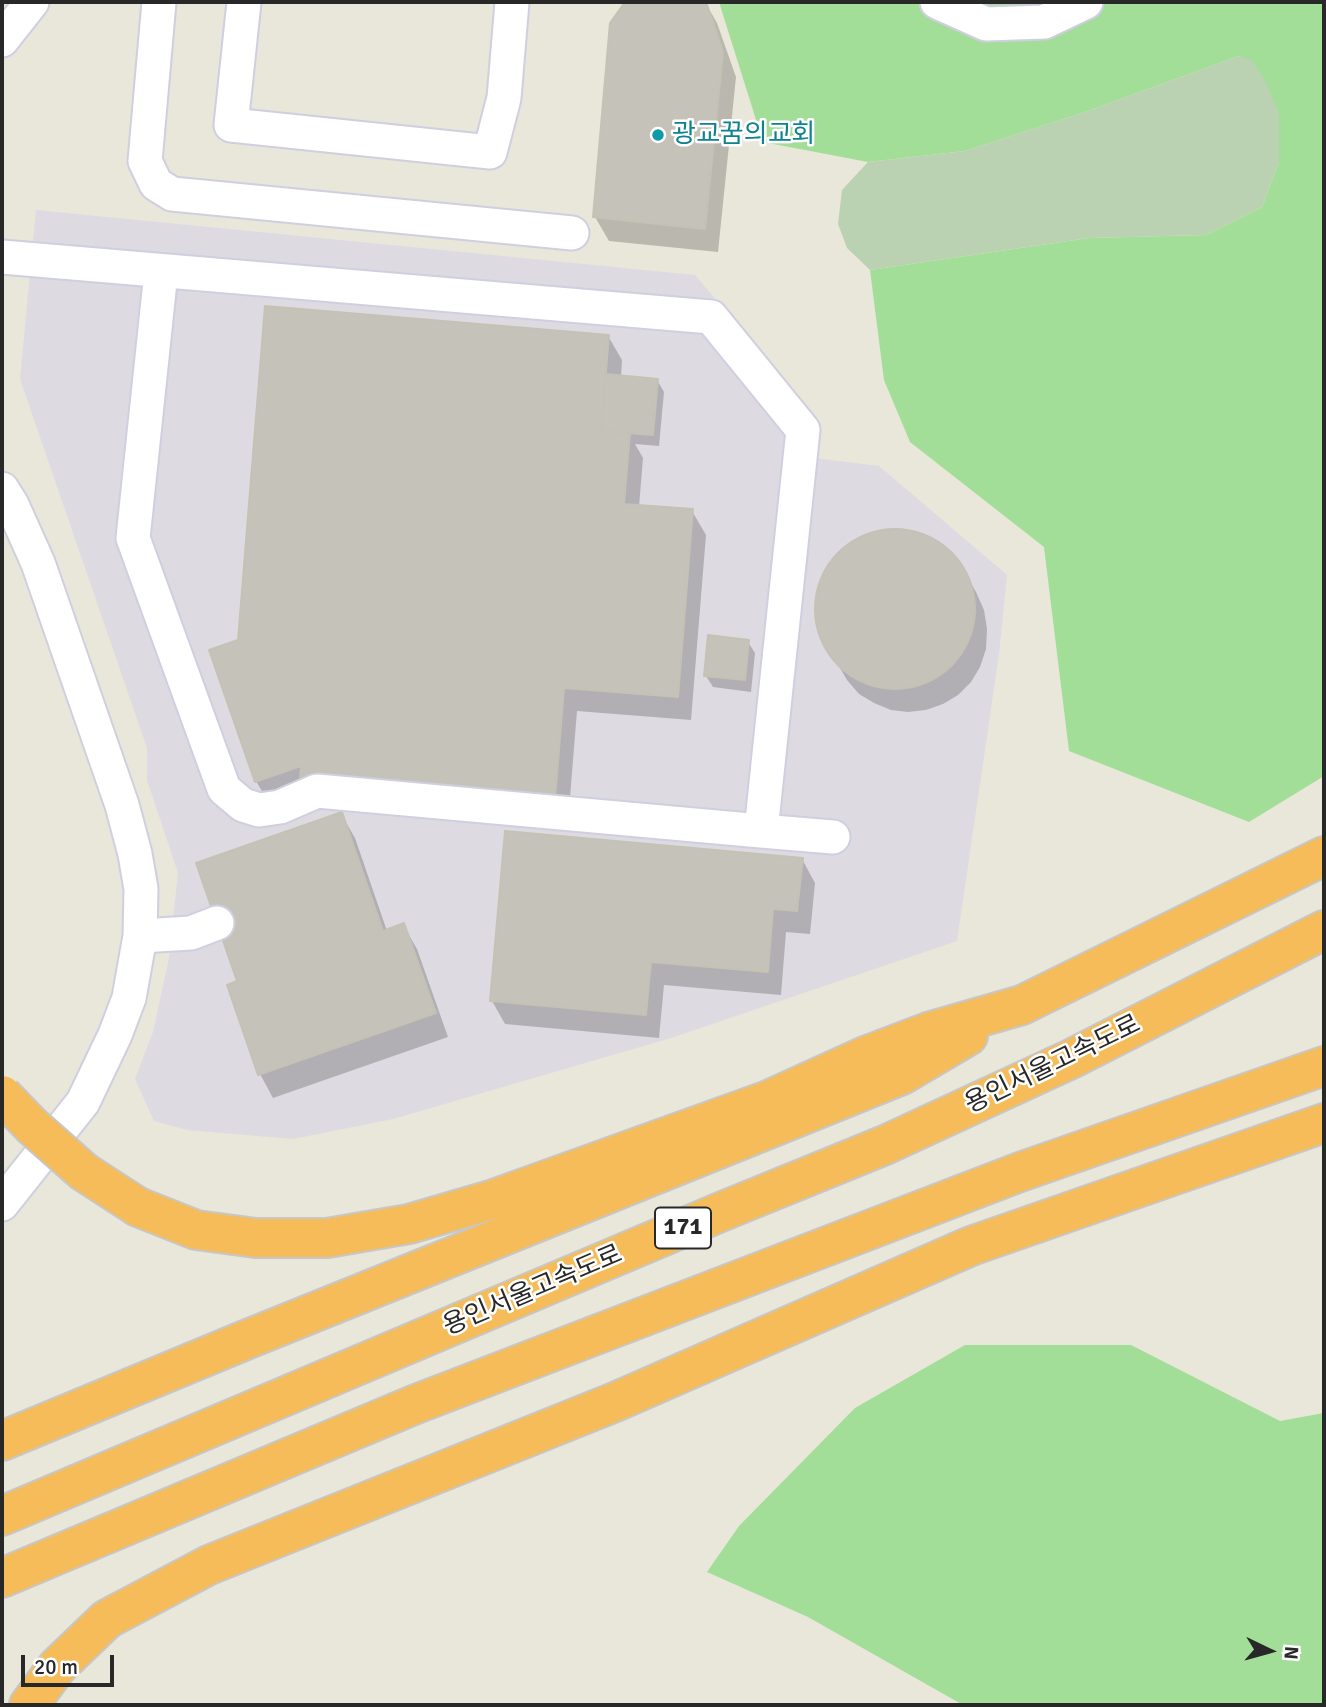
<!DOCTYPE html>
<html>
<head>
<meta charset="utf-8">
<style>
  body { margin:0 }
  #map { position:relative; width:1326px; height:1707px; overflow:hidden; background:#e9e6da; font-family:Signika,sans-serif }
  canvas { display:block }
  .frame { position:absolute; inset:0; border:4px solid #282828; pointer-events:none }
  .north { position:absolute; left:1235px; top:1616px; width:70px; height:70px; -webkit-text-stroke:5px #fff; paint-order:stroke; rotate:95deg; font-size:19px; font-weight:700; line-height:28px; text-align:center; color:#282828 }
  .north::after { content:''; display:block; margin:auto; width:24px; height:32px; background:#282828; clip-path:polygon(50% 0,100% 100%,50% 72%,0 100%) }
  .scale { position:absolute; left:21px; top:1655px; width:93px; height:32px; box-sizing:border-box; border:4px solid #282828; border-top:0; padding-left:9px; font-size:21px; line-height:24px; white-space:nowrap; color:#282828; -webkit-text-stroke:5px #fff; paint-order:stroke }
</style>
</head>
<body>
<div id="map">
<canvas width="1326" height="1707"></canvas>
<div class="frame"></div>
<div class="north">N</div>
<div class="scale">20 m</div>
</div>
<script>
const context = document.querySelector('canvas').getContext('2d');
context.lineJoin = 'round';
function fill(path, color) { context.fillStyle = color; context.fill(path, 'evenodd'); }
const toPath = rows => new Path2D(rows.map(r => 'M' + r).join(''));
function strokePath(path, color, width, dash) { context.strokeStyle = color; context.lineWidth = width; context.lineCap = dash ? 'butt' : 'round'; context.setLineDash(dash || []); context.stroke(path); }
function write(font, color, halo, rows, align = 'center') {
  context.font = font + ' Signika,"Noto Sans KR",sans-serif'; context.lineWidth = 5; context.setLineDash([]); context.textBaseline = 'middle'; context.strokeStyle = halo; context.fillStyle = color; for (const [text, x, y, turn = 0] of rows) {
    context.save(); context.translate(x, y); context.rotate((+turn || 0) * Math.PI / 180); context.textAlign = isNaN(turn) ? turn : align; if (halo) context.strokeText(text, 0, 0); context.fillText(text, 0, 0); context.restore();
  }
}
const industrial = toPath([
  [36,210,695,275,814,416,814,458,879,466,1007,575,999,654,957,941,671,1038,393,1119,293,1139,187,1130,154,1121,135,1079,153,1032,169,958,178,873,147,780,147,748,20,379]
]);
const green = toPath([
  [719,2,1324,2,1324,776,1249,822,1069,751,1044,547,910,442,884,380,870,270,1089,238,1206,235,1262,207,1279,162,1239,56,1085,112,965,151,868,162,763,142],
  [965,1345,1131,1345,1280,1421,1324,1413,1324,1705,963,1705,808,1617,707,1572,739,1526,855,1408]
]);
const cemetery = toPath([
  [1239,56,1252,60,1266,82,1279,113,1279,162,1262,207,1206,235,1089,238,870,270,847,248,838,224,842,190,868,162,965,151,1085,112]
]);
const shadow = toPath([
  [627,2,705,2,717,23,736,77,718,252,609,241,595,217,611,24],
  [608,336,622,360,621,377,657,380,664,392,659,446,635,444,643,458,639,507,692,511,706,535,691,720,577,711,568,822,270,805,256,781,239,641],
  [897,530,916,533,934,541,949,553,962,567,976,592,984,610,987,629,986,649,980,667,971,682,958,695,943,704,926,710,908,712,891,710,874,703,859,694,847,680,823,639,818,620,818,601,822,582,831,564,843,550,859,539,878,532],
  [748,642,755,653,751,692,713,687,706,676],
  [341,814,355,838,387,931,403,925,417,949,448,1037,273,1098,260,1074,239,982],
  [802,859,815,883,810,934,786,932,781,995,664,985,659,1038,505,1024,492,1001]
]);
const building = toPath([
  [625,2,706,2,723,52,705,229,593,217,610,23,625,2],
  [265,306,609,335,601,431,630,433,624,504,693,509,678,697,564,688,555,799,300,778,301,766,255,782,209,650,238,640,265,306],
  [606,374,658,379,653,435,601,431,606,374],
  '815 609a80 80 0 1 1 160 0a80 80 0 1 1-160 0Z',
  [708,635,749,640,745,680,704,676,708,635],
  [342,812,383,931,404,923,436,1013,258,1075,227,985,237,981,196,863,342,812],
  [505,831,803,858,797,911,773,909,768,972,651,962,646,1015,490,1001,505,831]
]);
const minor = toPath([
  [159,2,145,161,156,184,172,194,572,233],
  [244,2,231,125,490,152,504,98,512,2],
  [937,2,986,24,1044,22,1086,2],
  [2,40,32,2],
  [2,257,711,317,803,430,761,831,317,791,280,807,259,810,243,805,224,789,133,538,161,272],
  [2,489,12,505,38,563,122,805,135,854,141,889,140,936,129,998,115,1035,83,1102,2,1204],
  [761,831,833,837],
  [140,936,191,933,217,923]
]);
const highway = toPath([
  [138,1207,196,1230,256,1238,327,1238,409,1224,491,1200,766,1101,865,1056,928,1032,1022,1005,1324,856],
  [2,1441,248,1339,902,1075,968,1036],
  [2,1516,723,1211,885,1145,1071,1059,1324,930],
  [2,1578,416,1404,1020,1172,1324,1066],
  [29,1705,57,1667,107,1619,209,1565,615,1402,971,1246,1324,1123]
]);
const highwayBridge = toPath([
  [2,1095,32,1126,84,1172,138,1207]
]);
const markers = [
  [658,135,7,"#0f9aa8"]
];
const shields = [
  [683,1228,56]
];
const shieldNames = [
  ["171",683,1228]
];
const cultureNames = [
  ["광교꿈의교회",672,135]
];
const streetNames = [
  ["용인서울고속도로",1053,1065,-26],
  ["용인서울고속도로",533,1291,-23]
];
fill(industrial, '#dedae2');
fill(green, '#a2de98');
fill(cemetery, '#bbd2b2');
fill(shadow, '#0003');
fill(building, '#c5c2b9');
strokePath(building, '#c4c2b4', 2);
strokePath(minor, '#cfcfe0', 37);
strokePath(highway, '#c7c7c7', 42);
strokePath(minor, '#fff', 33);
strokePath(highway, '#f5bc59', 38);
strokePath(highwayBridge, '#c7c7c7', 42, []);
strokePath(highwayBridge, '#f5bc59', 38);
for (const [x, y, r, color] of markers) { const dot = new Path2D(); dot.arc(x, y, r, 0, 2 * Math.PI); context.fillStyle = color; context.fill(dot); strokePath(dot, '#fff', 2.5); }
for (const [x, y, w] of shields) { const box = new Path2D(); box.roundRect(x - w / 2, y - 20.5, w, 41, 5); context.fillStyle = '#fff'; context.fill(box); strokePath(box, '#282828', 2); }
write('bold 24px', '#282828', null, shieldNames);
write('26px', '#0d838f', '#fff', cultureNames, 'left');
write('26px', '#282828', '#fff', streetNames);
</script>
</body>
</html>
